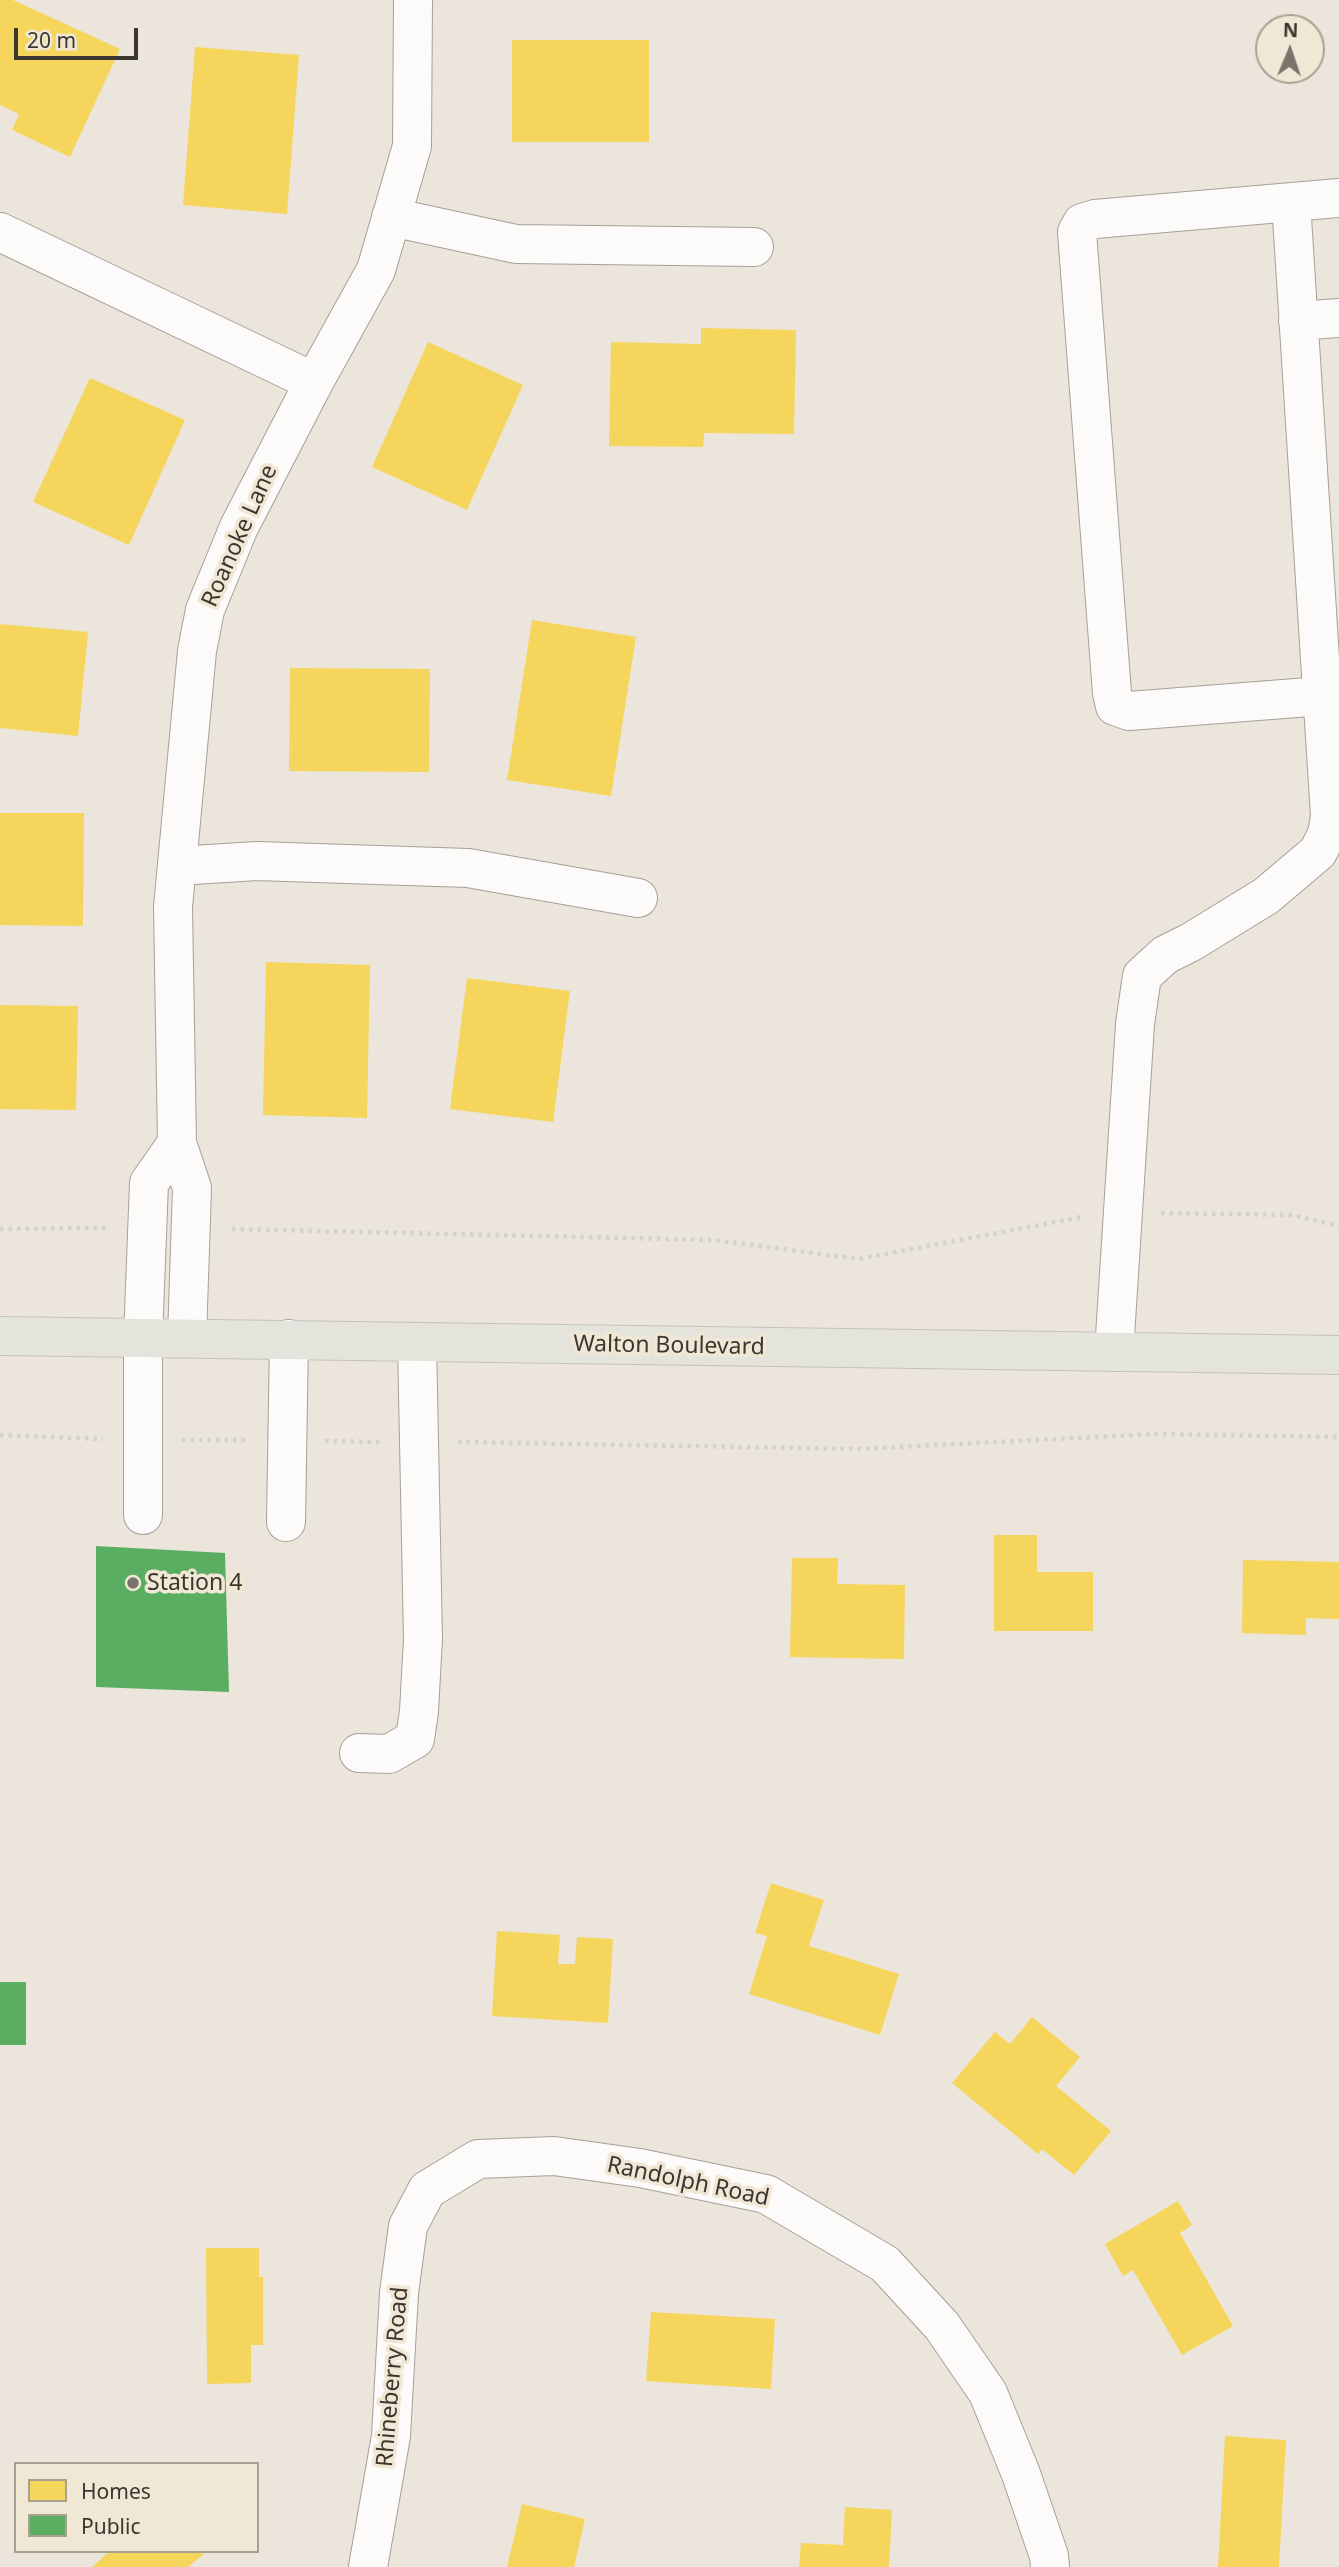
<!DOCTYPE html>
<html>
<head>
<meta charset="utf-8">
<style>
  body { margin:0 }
  #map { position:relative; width:1339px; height:2567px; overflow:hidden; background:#ebe5db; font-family:"Noto Sans",sans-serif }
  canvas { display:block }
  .legend { position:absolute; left:14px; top:2462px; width:245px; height:91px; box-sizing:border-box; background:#f1e7d5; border:2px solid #a8a193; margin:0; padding:9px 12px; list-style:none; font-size:21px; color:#3b3730 }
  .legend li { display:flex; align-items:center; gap:14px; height:35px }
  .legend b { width:35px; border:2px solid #a8a193 }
  .north { position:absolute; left:1255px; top:14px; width:70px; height:70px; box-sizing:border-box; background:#f1e7d5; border:2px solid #a8a193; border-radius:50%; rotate:2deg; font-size:19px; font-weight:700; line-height:28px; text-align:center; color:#3b3730 }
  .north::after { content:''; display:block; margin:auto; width:24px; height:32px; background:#79746c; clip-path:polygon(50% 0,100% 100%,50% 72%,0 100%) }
  .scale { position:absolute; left:14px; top:28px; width:124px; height:32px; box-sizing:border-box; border:4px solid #3b3730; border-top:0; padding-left:9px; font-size:21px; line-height:24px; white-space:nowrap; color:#3b3730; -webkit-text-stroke:5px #f1e7d5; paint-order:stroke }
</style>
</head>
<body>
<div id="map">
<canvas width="1339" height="2567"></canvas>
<ul class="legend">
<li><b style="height:19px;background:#f6d55c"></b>Homes</li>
<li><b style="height:19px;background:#5aae61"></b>Public</li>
</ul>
<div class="north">N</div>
<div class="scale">20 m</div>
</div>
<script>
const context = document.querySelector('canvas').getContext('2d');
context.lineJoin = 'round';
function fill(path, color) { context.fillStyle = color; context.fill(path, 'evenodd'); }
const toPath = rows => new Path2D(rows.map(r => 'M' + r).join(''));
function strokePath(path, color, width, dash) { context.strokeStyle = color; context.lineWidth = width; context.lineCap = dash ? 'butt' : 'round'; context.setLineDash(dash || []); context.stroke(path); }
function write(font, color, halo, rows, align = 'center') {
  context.font = font + ' "Noto Sans",sans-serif'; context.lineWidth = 7; context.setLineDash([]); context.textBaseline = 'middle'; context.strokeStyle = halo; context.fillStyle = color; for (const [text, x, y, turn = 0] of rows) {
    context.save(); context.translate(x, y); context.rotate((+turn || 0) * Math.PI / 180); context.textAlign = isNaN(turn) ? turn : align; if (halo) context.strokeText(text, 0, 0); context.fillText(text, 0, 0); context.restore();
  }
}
const homes = toPath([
  [0,0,13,0,120,49,70,157,12,130,19,114,0,105],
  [512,40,649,40,649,142,512,142],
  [195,47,299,55,287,214,183,205],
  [701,328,796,330,794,434,704,433,703,447,609,446,611,342,701,344],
  [428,342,523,385,467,510,372,467],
  [90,378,185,420,129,545,33,502],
  [532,620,636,637,611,796,507,780],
  [0,624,88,632,78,736,0,728],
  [290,668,430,669,429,772,289,771],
  [0,813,84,813,83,926,0,925],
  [266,962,370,965,367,1118,263,1115],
  [467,978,570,991,553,1122,450,1109],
  [0,1005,78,1006,76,1110,0,1109],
  [994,1535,1037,1535,1037,1572,1093,1572,1093,1631,994,1631],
  [792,1558,838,1558,837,1584,905,1585,904,1659,790,1657],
  [1243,1560,1339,1562,1339,1619,1306,1618,1306,1635,1242,1633],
  [771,1883,824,1900,809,1946,899,1974,880,2035,749,1994,767,1936,755,1933],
  [497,1931,560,1935,558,1964,575,1964,577,1937,613,1939,608,2023,492,2016],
  [1032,2017,1080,2057,1056,2086,1111,2131,1074,2175,1042,2149,1038,2154,952,2083,995,2032,1010,2044],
  [1178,2201,1192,2225,1180,2233,1233,2326,1182,2355,1133,2270,1123,2276,1105,2244],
  [206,2248,259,2248,259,2277,263,2277,263,2345,251,2345,251,2383,207,2384],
  [651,2312,775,2319,771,2389,646,2381],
  [1225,2436,1286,2440,1279,2567,1218,2567],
  [522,2504,585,2519,574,2567,507,2567],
  [845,2507,892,2510,889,2567,799,2567,801,2543,843,2545],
  [110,2551,202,2551,204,2554,188,2567,92,2567]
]);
const public = toPath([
  [96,1546,225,1553,229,1692,96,1687],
  [0,1982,26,1982,26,2045,0,2045]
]);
const path = toPath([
  [1161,1213,1291,1215,1339,1226],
  [0,1229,108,1228],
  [232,1229,714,1240,859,1259,1082,1217],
  [0,1435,103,1439],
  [182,1440,247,1440],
  [325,1441,380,1442],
  [458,1442,858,1449,1155,1434,1339,1437]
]);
const minor = toPath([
  [391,217,516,244,754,247],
  [0,232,314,382],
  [1298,321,1339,318],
  [1322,696,1129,711,1115,706,1112,693,1077,232,1082,223,1095,219,1339,198],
  [177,866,257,861,468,868,638,898],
  [187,1338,192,1188,177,1143,173,907,197,651,205,610,239,527,314,382,376,270,412,146,413,0],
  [1114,1352,1135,1024,1142,976,1165,955,1191,942,1266,896,1318,852,1327,834,1330,816,1291,202],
  [143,1515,143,1338,149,1183,177,1143],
  [286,1522,289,1339],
  [359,1753,389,1754,415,1739,419,1711,423,1639,417,1342],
  [368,2567,391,2436,399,2293,408,2226,427,2190,478,2159,554,2156,640,2168,766,2194,885,2264,942,2326,988,2393,1021,2474,1049,2556,1050,2567]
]);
const major = toPath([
  [0,1336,1339,1355]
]);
const markers = [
  [133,1583,7,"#79746c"]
];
const streetNames = [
  ["Roanoke Lane",240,536,-66],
  ["Walton Boulevard",669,1346,1],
  ["Randolph Road",688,2182,12],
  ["Rhineberry Road",393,2377,-85]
];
const poiNames = [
  ["Station 4",147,1583]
];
fill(homes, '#f6d55c');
fill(public, '#5aae61');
strokePath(minor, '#a5a099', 40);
strokePath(major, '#c5c2bd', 40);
strokePath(path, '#d4d2cf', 4.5, [3.5, 5]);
strokePath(minor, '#fcfbfa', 38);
strokePath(major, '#e4e4dd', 38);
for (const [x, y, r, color] of markers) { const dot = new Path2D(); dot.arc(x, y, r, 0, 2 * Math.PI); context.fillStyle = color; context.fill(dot); strokePath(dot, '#f1e7d5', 2.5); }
write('23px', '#3b3730', '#f1e7d5', streetNames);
write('23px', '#3b3730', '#f1e7d5', poiNames, 'left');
</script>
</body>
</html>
